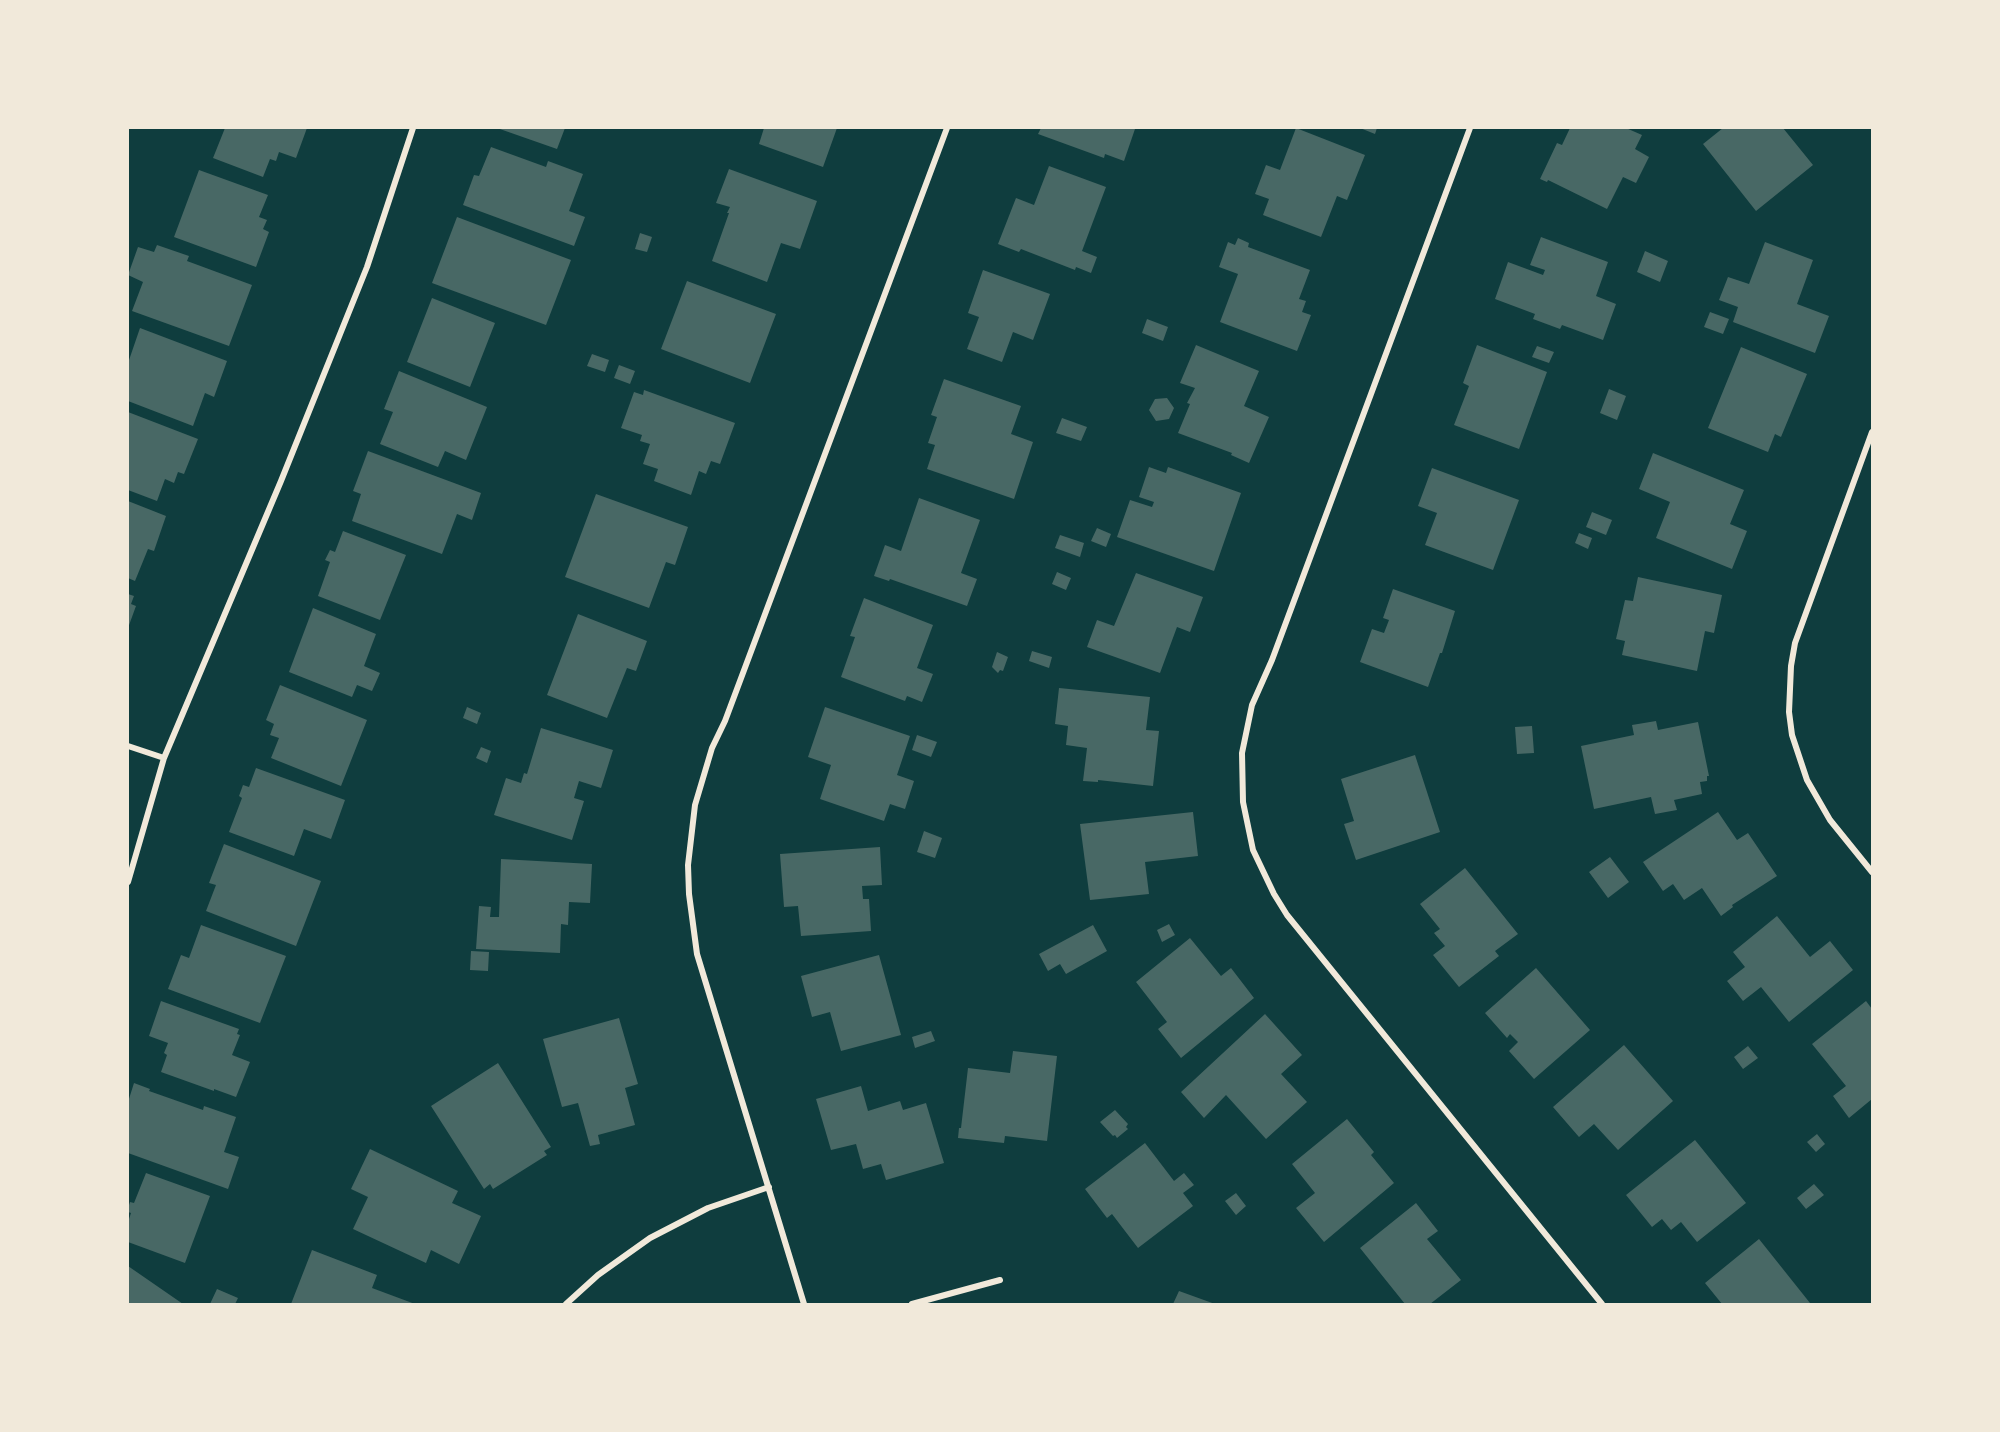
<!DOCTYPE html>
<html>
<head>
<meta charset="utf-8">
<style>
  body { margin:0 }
  #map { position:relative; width:2000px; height:1432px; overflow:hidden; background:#0f3d3e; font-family:"Roboto Condensed",sans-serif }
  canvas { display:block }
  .frame { position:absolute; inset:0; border:129px solid #f1e9da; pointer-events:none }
</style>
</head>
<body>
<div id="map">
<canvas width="2000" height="1432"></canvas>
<div class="frame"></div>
</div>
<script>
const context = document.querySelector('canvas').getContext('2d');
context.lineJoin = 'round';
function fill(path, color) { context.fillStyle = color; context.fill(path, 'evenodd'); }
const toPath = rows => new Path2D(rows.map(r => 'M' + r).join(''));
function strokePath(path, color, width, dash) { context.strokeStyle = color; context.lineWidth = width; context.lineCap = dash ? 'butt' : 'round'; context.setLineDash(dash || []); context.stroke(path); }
const building = toPath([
  [225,128,307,128,296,158,279,152,276,161,270,159,263,177,213,158],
  [497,128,565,128,557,149],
  [764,128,837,128,823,167,759,144],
  [1041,128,1132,128,1135,129,1124,161,1105,154,1104,158,1038,134],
  [1296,128,1365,155,1347,200,1337,196,1321,237,1263,215,1269,199,1255,194,1266,165,1280,170],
  [1360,128,1377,128,1375,134],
  [1570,128,1626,128,1642,135,1635,149,1649,157,1636,183,1623,177,1607,209,1548,180,1547,182,1540,179,1557,143,1562,145],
  [1723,128,1783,128,1813,165,1756,211,1703,144],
  [491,147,546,167,548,161,583,174,569,211,585,217,574,246,463,205,474,175,479,176],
  [1049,166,1106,187,1082,251,1097,257,1091,273,1076,267,1075,270,1021,249,1019,252,998,244,1016,198,1034,205],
  [729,169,817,201,800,249,781,243,767,282,712,261,729,213,727,213,730,207,716,203],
  [199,170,268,195,259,217,267,220,263,229,269,232,256,267,174,237],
  [457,217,571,260,546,325,432,283],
  [640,233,652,237,647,252,635,249],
  [1541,237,1608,262,1596,296,1616,304,1603,340,1562,325,1560,329,1533,319,1535,314,1495,299,1508,262,1543,275,1545,270,1530,265],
  [1238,238,1249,243,1248,247,1310,270,1299,299,1306,301,1302,312,1311,315,1297,351,1220,322,1238,274,1219,267,1228,242,1235,245],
  [1765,242,1813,260,1797,304,1829,316,1815,353,1733,322,1738,307,1719,300,1728,277,1749,284],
  [157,245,189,256,187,261,252,285,229,346,132,311,143,282,128,275,138,247,154,252],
  [1645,251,1668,261,1660,282,1637,272],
  [983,270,1050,294,1033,340,1013,332,1002,362,967,349,979,317,968,313],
  [687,281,776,314,750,383,661,349],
  [432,298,495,323,470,387,407,362],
  [1710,312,1729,319,1723,334,1704,327],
  [1147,319,1168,327,1163,341,1142,333],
  [140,328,227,361,214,397,205,393,193,426,128,401,128,363],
  [1196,345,1259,371,1244,406,1269,417,1249,463,1231,455,1232,453,1178,433,1190,404,1187,403,1195,388,1180,383],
  [1477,345,1547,372,1519,449,1454,425,1469,386,1463,383],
  [1537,346,1554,352,1549,363,1532,357],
  [1741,347,1807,374,1781,437,1775,434,1768,452,1708,428],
  [592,354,609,360,605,372,587,366],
  [619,365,635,371,630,384,614,378],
  [399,371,487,407,466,460,445,451,438,467,380,444,393,412,384,409],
  [944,379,1021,406,1011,434,1033,442,1014,499,927,469,935,445,928,443,937,417,931,415],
  [1609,389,1626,396,1617,420,1600,413],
  [644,390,735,423,720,464,711,461,706,474,699,471,691,495,654,481,658,469,643,464,650,444,640,441,642,435,621,428,634,392,643,395],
  [1167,398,1174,408,1169,419,1156,421,1149,410,1155,399],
  [128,412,198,439,184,474,178,472,174,483,165,479,157,501,128,490],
  [1062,418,1087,427,1081,441,1056,433],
  [368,451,481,493,472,520,457,514,442,554,352,521,361,494,353,491],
  [1653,453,1744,490,1730,524,1747,531,1732,569,1656,538,1670,502,1639,489],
  [1149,467,1166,473,1168,467,1241,493,1214,571,1117,537,1130,500,1152,507,1154,502,1139,497],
  [1432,468,1519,500,1493,570,1425,545,1437,513,1418,506],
  [596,494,688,527,675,565,666,562,649,608,565,577],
  [919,498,980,520,961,573,977,579,967,606,890,579,889,581,874,576,885,545,901,551],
  [128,501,166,516,154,551,148,549,135,581,128,578],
  [1592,512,1612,520,1606,535,1586,527],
  [1097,528,1111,534,1106,547,1091,541],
  [343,531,406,555,380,620,318,596,330,562,325,560,330,550,335,552],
  [1579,533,1592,538,1588,549,1575,543],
  [1060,535,1084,543,1080,557,1055,548],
  [1057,572,1071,578,1066,590,1052,584],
  [1136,573,1203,597,1190,632,1177,627,1160,673,1087,647,1097,620,1114,626],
  [1638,577,1722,595,1714,633,1705,631,1697,671,1622,655,1625,641,1616,639,1625,600,1633,601],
  [1393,589,1455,611,1442,653,1440,653,1428,687,1360,662,1372,629,1384,633,1389,620,1383,618],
  [128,594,134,596,131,604,136,606,128,628],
  [864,598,933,625,917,668,933,674,922,702,907,696,905,701,841,677,855,637,850,636],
  [313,608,376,634,364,666,380,673,372,691,357,685,352,697,289,672],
  [578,614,647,641,636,671,627,668,607,718,547,695],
  [1032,651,1052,657,1049,668,1029,661],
  [997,652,1008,657,1003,671,1000,670,998,673,992,667],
  [280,685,367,720,341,786,271,758,279,738,270,735,274,724,266,720],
  [1059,688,1150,697,1146,730,1159,731,1153,786,1098,780,1098,782,1083,781,1087,748,1066,745,1068,726,1055,724],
  [467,707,481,713,477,724,463,718],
  [825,707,910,736,897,775,914,781,905,809,890,804,884,821,820,799,831,765,808,757],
  [1656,721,1658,730,1698,722,1709,776,1707,776,1707,781,1700,782,1702,794,1674,800,1677,810,1655,814,1651,797,1594,809,1581,746,1634,735,1632,725],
  [1532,726,1534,753,1517,754,1515,727],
  [541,728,613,750,601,788,579,781,574,798,584,801,572,840,494,815,506,778,521,783,524,773,527,774],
  [917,735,937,742,931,757,912,750],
  [481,747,491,751,487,763,476,758],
  [1415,755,1440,832,1356,860,1344,824,1354,821,1341,779],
  [256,768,345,800,331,839,304,829,294,856,229,832,242,798,239,796,243,785,249,787],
  [1193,812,1198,856,1145,862,1149,894,1090,900,1080,824],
  [1718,812,1737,840,1748,833,1777,876,1732,905,1733,907,1721,916,1702,888,1684,900,1673,884,1663,891,1643,862],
  [924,831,942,838,935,858,917,852],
  [224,844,321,881,296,946,206,911,216,885,209,883],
  [880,847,882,885,862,886,863,899,869,899,871,931,801,936,798,906,784,907,780,854],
  [1610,857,1629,882,1608,898,1589,872],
  [501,859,592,864,590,903,569,902,568,925,561,924,560,953,476,949,479,906,491,907,490,917,499,917],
  [1465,868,1518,934,1495,951,1499,956,1459,987,1433,955,1445,946,1434,933,1440,929,1420,904],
  [1777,916,1810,957,1830,941,1853,970,1789,1022,1761,987,1743,1001,1727,981,1745,967,1733,952],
  [1169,924,1175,935,1162,942,1157,930],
  [201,925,286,956,260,1023,168,989,181,955,189,958],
  [1093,925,1107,951,1066,974,1060,964,1048,971,1039,954],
  [1190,938,1221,976,1231,968,1254,998,1181,1058,1158,1029,1167,1022,1136,982],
  [471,951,489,952,488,971,470,970],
  [879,955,901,1035,841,1051,830,1012,812,1017,801,976],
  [1536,968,1590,1030,1534,1079,1509,1051,1518,1042,1510,1034,1507,1038,1485,1013],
  [161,1001,239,1029,237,1034,240,1035,232,1055,250,1062,236,1097,214,1089,214,1091,161,1072,167,1055,164,1053,168,1043,149,1036],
  [1866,1001,1872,1009,1872,1099,1849,1118,1833,1096,1846,1086,1812,1044],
  [1265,1014,1302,1055,1281,1074,1307,1102,1266,1139,1226,1095,1204,1118,1181,1092],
  [619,1018,638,1084,625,1088,635,1125,598,1135,600,1144,590,1146,578,1103,562,1107,543,1039],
  [931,1031,935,1041,915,1048,912,1037],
  [1624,1045,1673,1101,1618,1150,1594,1124,1579,1137,1553,1107],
  [1748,1046,1758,1058,1743,1069,1734,1057],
  [1013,1051,1057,1056,1047,1141,1005,1136,1004,1143,958,1138,959,1128,961,1128,968,1068,1010,1073],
  [498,1063,551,1147,544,1151,547,1155,493,1189,490,1184,484,1189,431,1106],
  [134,1083,150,1089,149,1091,203,1110,204,1106,236,1117,224,1152,239,1157,228,1189,128,1153,128,1102],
  [861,1086,868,1111,900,1101,903,1110,926,1103,944,1163,886,1180,881,1164,863,1169,856,1144,831,1150,816,1099],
  [1115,1110,1128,1124,1126,1127,1128,1129,1117,1138,1115,1135,1113,1136,1100,1122],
  [1347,1119,1374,1152,1371,1155,1394,1183,1324,1242,1296,1208,1315,1193,1292,1164],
  [1817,1134,1825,1144,1816,1152,1807,1142],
  [1695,1140,1746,1203,1697,1242,1681,1222,1671,1230,1662,1219,1652,1227,1626,1195],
  [1145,1143,1174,1181,1184,1173,1194,1185,1183,1193,1193,1206,1138,1248,1112,1214,1107,1218,1085,1189],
  [370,1149,458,1191,452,1203,481,1216,459,1264,431,1250,426,1263,353,1229,368,1197,351,1189],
  [146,1173,210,1196,185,1263,128,1242,128,1222,131,1213,128,1212,128,1208,130,1202,134,1203],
  [1814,1184,1824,1195,1806,1209,1797,1198],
  [1236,1193,1246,1206,1236,1215,1225,1201],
  [1416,1203,1438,1231,1427,1239,1461,1280,1430,1304,1405,1304,1360,1248],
  [1759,1239,1810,1303,1808,1304,1722,1304,1705,1283],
  [312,1250,377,1275,372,1288,415,1304,291,1304],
  [128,1266,183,1304,128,1304],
  [217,1289,238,1298,235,1304,210,1304],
  [1179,1291,1215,1304,1173,1304]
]);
const minor = toPath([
  [1470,128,1272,660,1252,705,1242,753,1243,802,1253,850,1274,894,1287,915,1602,1304],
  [1872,432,1795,643,1791,666,1789,712,1792,735,1807,780,1830,820,1872,872],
  [128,746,164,758],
  [128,882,164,758,281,481,367,267,413,128],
  [566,1304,598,1275,650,1238,708,1208,769,1187],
  [804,1304,697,954,689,894,688,865,695,805,712,748,725,721,947,128],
  [912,1304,1000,1280]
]);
fill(building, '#486865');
strokePath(minor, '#f1e9da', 6);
</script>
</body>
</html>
